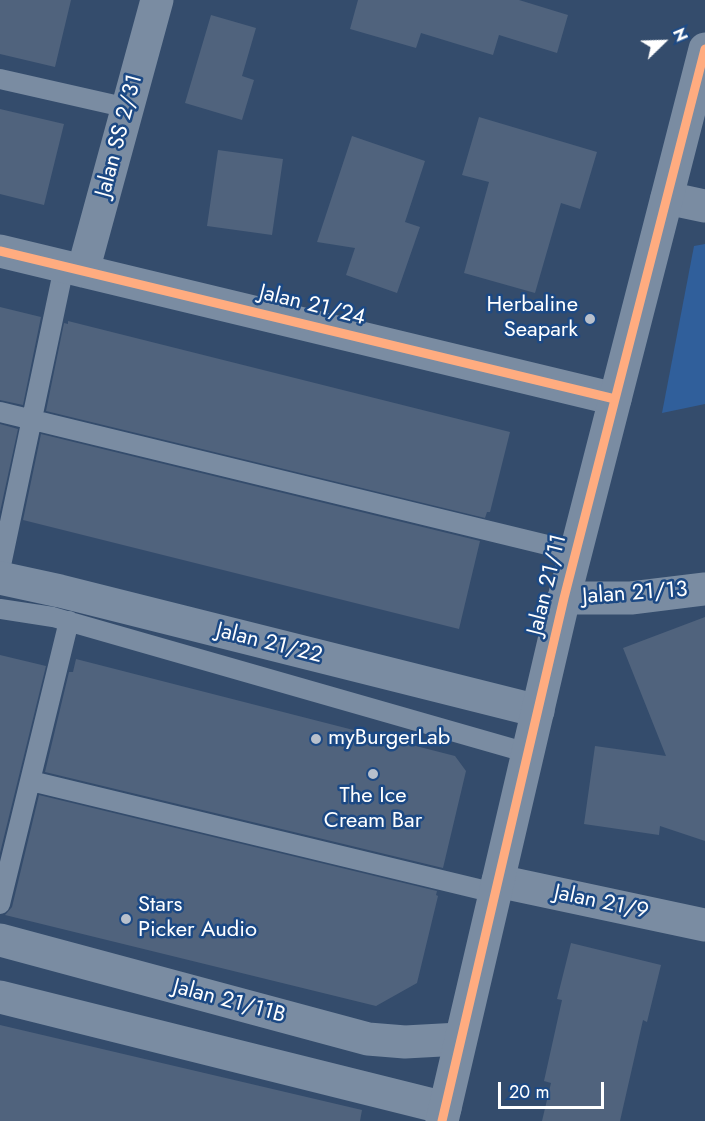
<!DOCTYPE html>
<html>
<head>
<meta charset="utf-8">
<style>
  body { margin:0 }
  #map { position:relative; width:705px; height:1121px; overflow:hidden; background:#344c6c; font-family:Jost,sans-serif }
  canvas { display:block }
  .north { position:absolute; left:633px; top:12px; width:60px; height:60px; -webkit-text-stroke:4px #1c4984; paint-order:stroke; rotate:67deg; font-size:16px; font-weight:700; line-height:24px; text-align:center; color:#fff }
  .north::after { content:''; display:block; margin:auto; width:21px; height:27px; background:#fff; clip-path:polygon(50% 0,100% 100%,50% 72%,0 100%) }
  .scale { position:absolute; left:498px; top:1082px; width:106px; height:27px; box-sizing:border-box; border:3px solid #fff; border-top:0; padding-left:8px; font-size:18px; line-height:21px; white-space:nowrap; color:#fff; -webkit-text-stroke:4px #1c4984; paint-order:stroke }
</style>
</head>
<body>
<div id="map">
<canvas width="705" height="1121"></canvas>
<div class="north">N</div>
<div class="scale">20 m</div>
</div>
<script>
const context = document.querySelector('canvas').getContext('2d');
context.lineJoin = 'round';
function fill(path, color) { context.fillStyle = color; context.fill(path, 'evenodd'); }
const toPath = rows => new Path2D(rows.map(r => 'M' + r).join(''));
function strokePath(path, color, width, dash) { context.strokeStyle = color; context.lineWidth = width; context.lineCap = dash ? 'butt' : 'round'; context.setLineDash(dash || []); context.stroke(path); }
function write(font, color, halo, rows, align = 'center') {
  context.font = font + ' Jost,sans-serif'; context.lineWidth = 5; context.setLineDash([]); context.textBaseline = 'middle'; context.strokeStyle = halo; context.fillStyle = color; for (const [text, x, y, turn = 0] of rows) {
    context.save(); context.translate(x, y); context.rotate((+turn || 0) * Math.PI / 180); context.textAlign = isNaN(turn) ? turn : align; if (halo) context.strokeText(text, 0, 0); context.fillText(text, 0, 0); context.restore();
  }
}
const green = toPath([
  [705,244,705,404,662,413,694,246]
]);
const building = toPath([
  [0,0,71,0,55,67,0,54],
  [358,0,519,0,568,15,557,53,499,35,493,55,421,33,416,48,350,29],
  [211,15,256,28,242,76,254,80,242,120,185,103],
  [0,109,64,124,44,205,0,194],
  [479,117,597,152,580,209,561,203,535,293,464,273,489,182,462,175],
  [352,136,425,161,405,222,420,227,397,293,346,275,355,248,317,242],
  [218,150,283,159,272,235,207,226],
  [0,307,41,317,23,405,0,400],
  [68,321,510,432,490,512,487,512,485,518,46,411,64,323,68,324],
  [0,424,18,429,0,512],
  [41,434,480,541,459,629,23,520],
  [705,617,705,841,660,826,659,835,584,824,595,746,666,756,623,648],
  [0,655,46,666,0,853],
  [76,659,455,756,466,771,443,868,45,772,69,672,73,672],
  [39,795,437,891,436,895,438,896,417,983,376,1006,5,915,12,907],
  [571,943,661,965,647,1022,643,1020,620,1121,542,1121,551,1083,544,1081,562,1000,557,999],
  [0,1025,362,1110,360,1121,0,1121]
]);
const service = toPath([
  [0,79,128,108],
  [0,412,576,552],
  [0,570,64,267],
  [0,609,53,617,528,753],
  [31,781,495,893],
  [0,904,69,621]
]);
const minor = toPath([
  [667,198,705,206],
  [0,251,615,399],
  [83,271,157,0],
  [0,578,60,591,538,711],
  [564,598,631,598,705,589],
  [498,881,705,925],
  [0,940,368,1039,405,1042,460,1039],
  [0,997,445,1108]
]);
const tertiary = toPath([
  [442,1121,564,598,705,49]
]);
const cycleway = toPath([
  [0,251,615,399],
  [442,1121,564,598,705,49]
]);
const markers = [
  [590,319,6,"#b8c0cc"],
  [316,739,6,"#b8c0cc"],
  [373,774,6,"#b8c0cc"],
  [126,919,6,"#b8c0cc"]
];
const streetNames = [
  ["Jalan SS 2/31",120,136,-75],
  ["Jalan 21/24",312,306,14],
  ["Jalan 21/11",548,585,-76],
  ["Jalan 21/13",635,594,-4],
  ["Jalan 21/22",269,644,14],
  ["Jalan 21/9",601,903,12],
  ["Jalan 21/11B",229,1002,15]
];
const poiNames = [
  ["Herbaline",578,306,"right"],
  ["Seapark",578,331,"right"],
  ["myBurgerLab",328,739],
  ["The Ice",373,797,"center"],
  ["Cream Bar",373,822,"center"],
  ["Stars",138,906],
  ["Picker Audio",138,931]
];
fill(green, '#305f9b');
fill(building, '#50637d');
strokePath(service, '#7a8ca2', 20);
strokePath(minor, '#7a8ca2', 33);
strokePath(tertiary, '#7a8ca2', 33);
strokePath(cycleway, '#ffac80', 9);
for (const [x, y, r, color] of markers) { const dot = new Path2D(); dot.arc(x, y, r, 0, 2 * Math.PI); context.fillStyle = color; context.fill(dot); strokePath(dot, '#1c4984', 2); }
write('22px', '#fff', '#1c4984', streetNames);
write('22px', '#fff', '#1c4984', poiNames, 'left');
</script>
</body>
</html>
